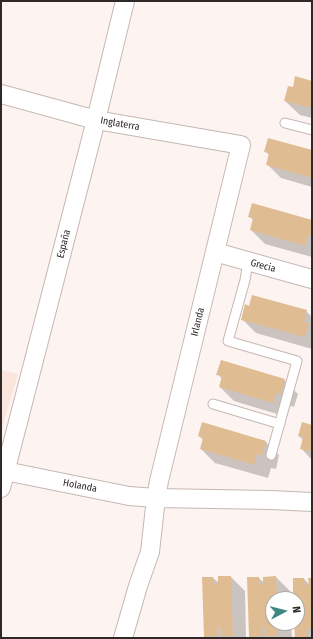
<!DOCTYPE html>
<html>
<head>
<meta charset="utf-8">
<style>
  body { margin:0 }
  #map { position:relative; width:313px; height:639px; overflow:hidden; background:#fdf4f1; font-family:"Fira Sans Condensed",sans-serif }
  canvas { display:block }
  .frame { position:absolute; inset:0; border:2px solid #2e2826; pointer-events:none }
  .north { position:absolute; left:265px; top:591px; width:40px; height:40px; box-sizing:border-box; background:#fff; border:1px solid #aba9a8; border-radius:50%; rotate:83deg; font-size:11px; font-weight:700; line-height:16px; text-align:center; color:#2e2826 }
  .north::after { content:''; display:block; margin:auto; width:14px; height:18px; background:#408782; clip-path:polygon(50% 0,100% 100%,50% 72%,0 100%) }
</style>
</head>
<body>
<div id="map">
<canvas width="313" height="639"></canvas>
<div class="frame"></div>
<div class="north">N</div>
</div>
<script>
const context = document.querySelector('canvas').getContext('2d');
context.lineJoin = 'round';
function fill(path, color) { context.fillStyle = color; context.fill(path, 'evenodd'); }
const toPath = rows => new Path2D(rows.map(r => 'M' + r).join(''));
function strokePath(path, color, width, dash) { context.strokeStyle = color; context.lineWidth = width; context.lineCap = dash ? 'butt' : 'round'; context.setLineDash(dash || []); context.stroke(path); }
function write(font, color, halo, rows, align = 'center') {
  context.font = font + ' "Fira Sans Condensed",sans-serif'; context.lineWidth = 3; context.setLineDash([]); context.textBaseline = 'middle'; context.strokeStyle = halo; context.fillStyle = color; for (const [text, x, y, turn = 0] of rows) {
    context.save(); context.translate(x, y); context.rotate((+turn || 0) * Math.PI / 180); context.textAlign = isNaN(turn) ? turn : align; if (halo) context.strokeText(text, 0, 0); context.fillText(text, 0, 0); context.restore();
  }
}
const built = toPath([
  [1,370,18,374,1,432]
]);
const shadow = toPath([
  [312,82,312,118,300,115,285,101,293,88],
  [265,151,312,151,312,187,281,178,267,164,270,156],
  [249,216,312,221,312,257,265,244,251,230,254,221],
  [250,307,306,311,312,317,312,349,256,333,242,319],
  [218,374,284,380,298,394,294,407,290,406,287,417,234,401,220,387,222,379],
  [312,426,312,460,301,448,303,440,299,436],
  [199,436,265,441,279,455,276,469,271,468,268,478,215,463,201,449,203,440],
  [231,577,245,591,246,638,207,638,205,636,203,578,213,578,219,583],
  [276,577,290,591,290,599,273,599,273,623,291,623,292,638,252,638,250,636,259,578,264,583],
  [304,579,310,585,312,579,312,638,296,638,295,623,297,623,297,599,294,599]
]);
const building = toPath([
  [295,76,312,81,312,108,284,101,288,86,293,87],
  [268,138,312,150,312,178,266,165,269,153,264,152],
  [252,203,312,220,312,236,308,235,305,246,250,230,253,218,248,217],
  [252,295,307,310,304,322,309,323,305,337,241,320,245,304,249,306],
  [221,360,285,379,281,394,276,393,273,403,219,387,222,376,216,375],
  [202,422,266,441,262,456,257,454,254,465,200,449,203,438,198,436],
  [302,422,312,425,312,452,300,449,303,437,298,436],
  [218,576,231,576,233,636,221,636,220,627,217,627,217,636,204,637,202,577,213,577,214,584,218,584],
  [276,576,277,599,273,599,273,623,278,623,278,636,266,636,266,627,262,627,263,636,249,637,247,577,259,577,259,584,263,584,263,577],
  [293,578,304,578,305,585,309,585,308,578,312,578,312,629,308,629,308,638,295,638,294,623,297,623,297,599,293,599]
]);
const lane = toPath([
  [285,123,312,130],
  [248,262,245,280,228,341,297,361,271,455],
  [213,404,280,424]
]);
const street = toPath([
  [1,94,96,120,241,145,159,481,156,498,150,552,138,586,123,638],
  [215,252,312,279],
  [5,471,129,496,156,498,271,500,312,502],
  [1,488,96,120,125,1]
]);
const streetNames = [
  ["Inglaterra",120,124,10],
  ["España",64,244,-76],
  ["Grecia",263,266,15],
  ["Irlanda",198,322,-76],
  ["Holanda",80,486,11]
];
fill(built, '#fce5dd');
fill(shadow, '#0003');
fill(building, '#e0bc93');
strokePath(lane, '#c6b7b2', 11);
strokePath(street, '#c6b7b2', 20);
strokePath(lane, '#fff', 9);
strokePath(street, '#fff', 18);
write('10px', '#2e2826', '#fff', streetNames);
</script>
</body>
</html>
